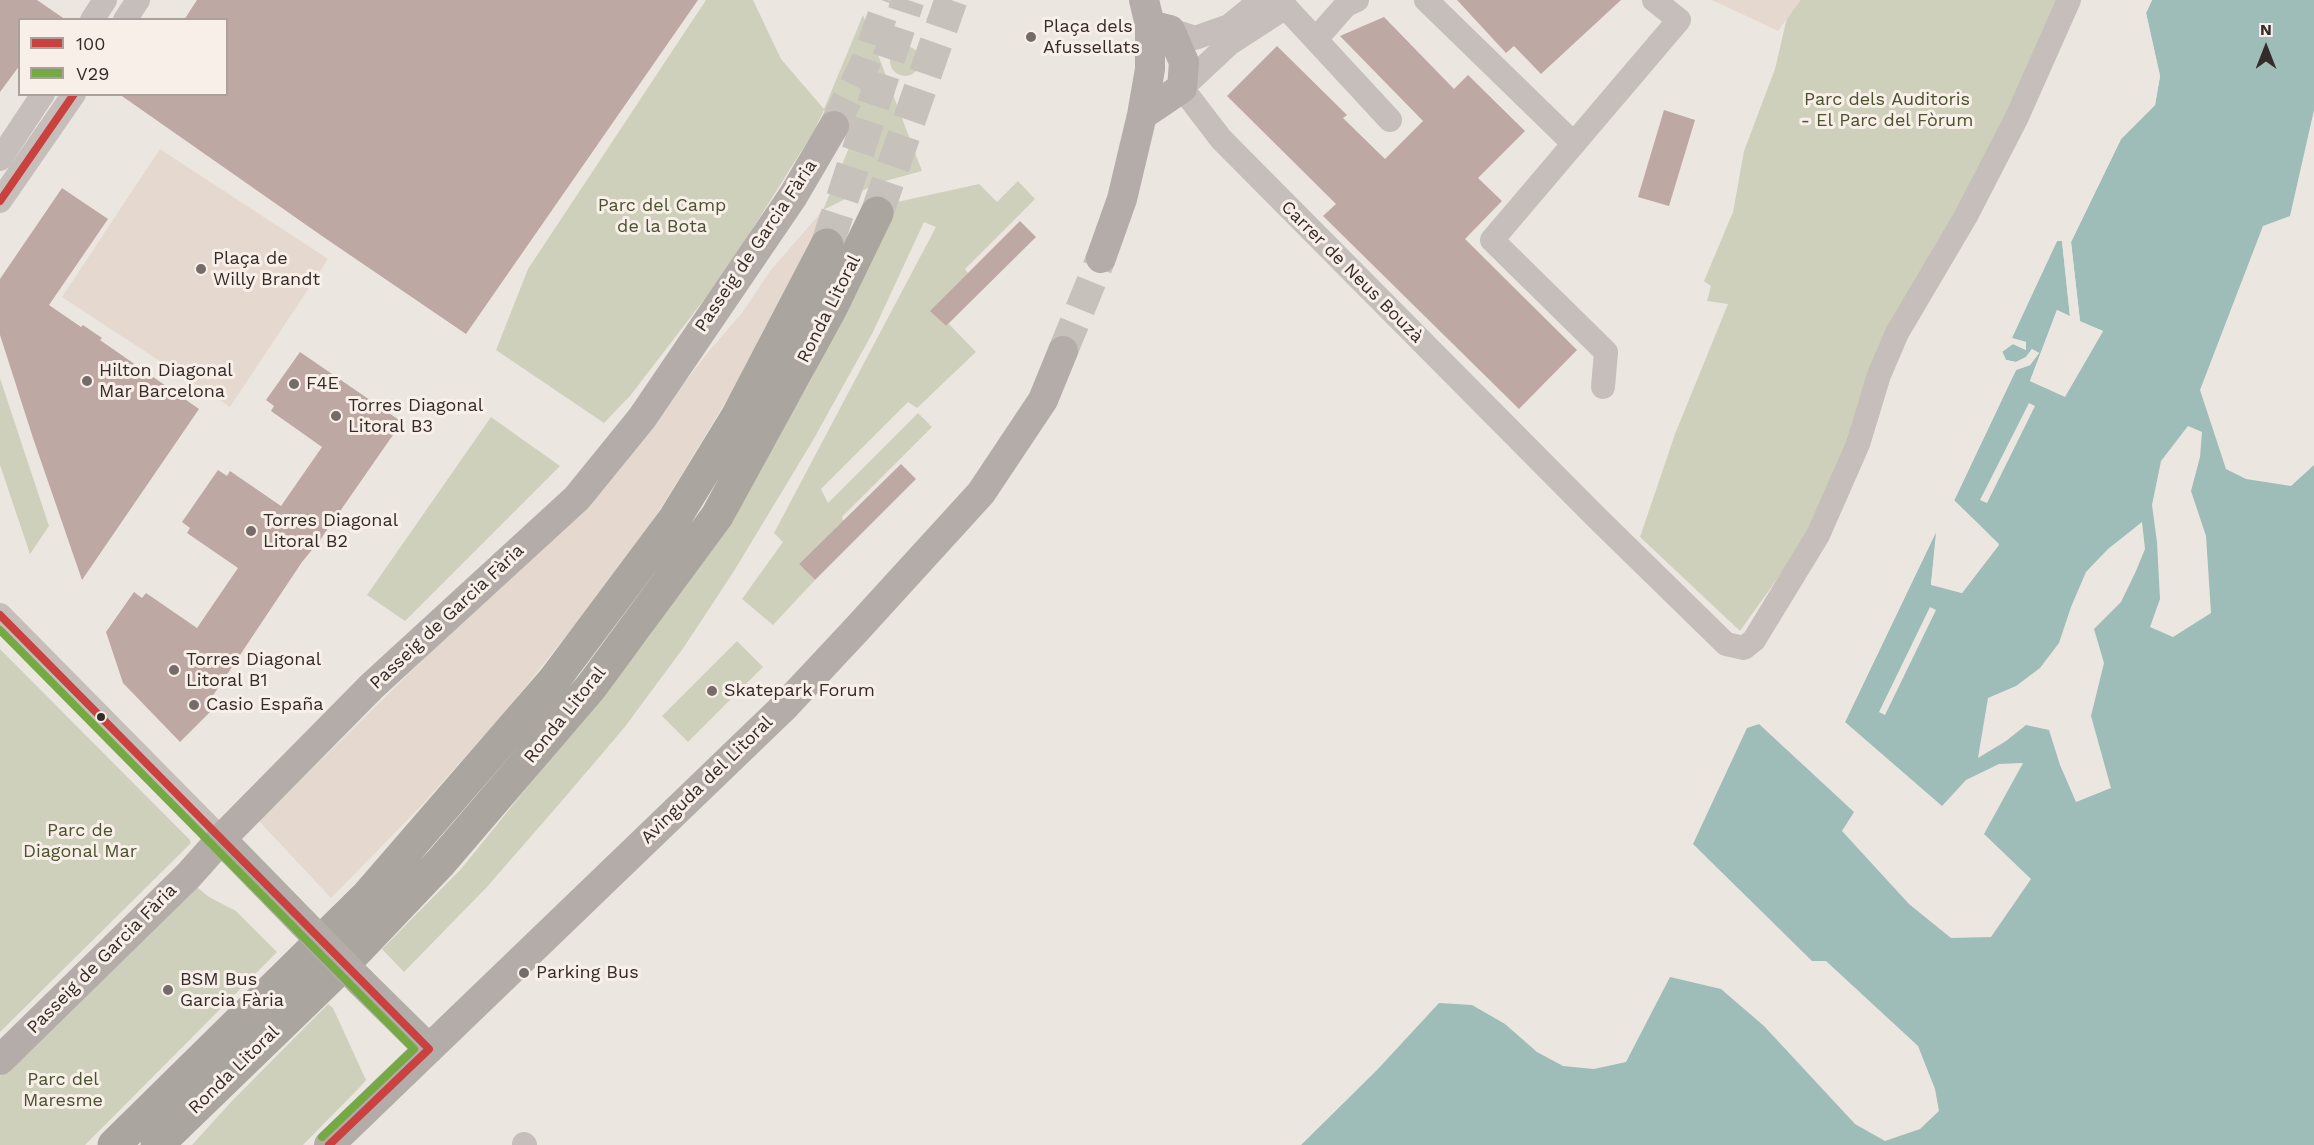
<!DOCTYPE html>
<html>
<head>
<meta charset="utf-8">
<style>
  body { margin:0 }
  #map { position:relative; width:2314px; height:1145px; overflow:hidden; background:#ece6e1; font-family:"Work Sans",sans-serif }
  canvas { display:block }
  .legend { position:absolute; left:18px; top:18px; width:210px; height:78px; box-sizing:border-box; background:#f8efe9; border:2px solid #aaa19c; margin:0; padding:8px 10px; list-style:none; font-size:18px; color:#352b29 }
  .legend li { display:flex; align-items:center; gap:12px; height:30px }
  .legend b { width:30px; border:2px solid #aaa19c }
  .north { position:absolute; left:2236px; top:18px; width:60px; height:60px; -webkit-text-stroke:4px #f8efe9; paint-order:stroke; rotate:0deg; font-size:16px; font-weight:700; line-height:24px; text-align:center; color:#352b29 }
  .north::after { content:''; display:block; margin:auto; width:21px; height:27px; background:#352b29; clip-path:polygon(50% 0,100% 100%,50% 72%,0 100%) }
</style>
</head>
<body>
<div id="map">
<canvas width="2314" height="1145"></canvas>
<ul class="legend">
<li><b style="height:8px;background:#c9423f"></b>100</li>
<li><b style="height:8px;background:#74a944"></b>V29</li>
</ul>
<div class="north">N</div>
</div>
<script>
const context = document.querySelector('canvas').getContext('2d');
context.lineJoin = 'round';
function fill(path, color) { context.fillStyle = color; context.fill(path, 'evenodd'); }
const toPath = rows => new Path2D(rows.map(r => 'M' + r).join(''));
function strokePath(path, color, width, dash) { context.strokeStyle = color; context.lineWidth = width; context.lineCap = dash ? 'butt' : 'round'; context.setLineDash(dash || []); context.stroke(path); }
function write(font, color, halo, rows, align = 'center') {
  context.font = font + ' "Work Sans",sans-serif'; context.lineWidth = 6; context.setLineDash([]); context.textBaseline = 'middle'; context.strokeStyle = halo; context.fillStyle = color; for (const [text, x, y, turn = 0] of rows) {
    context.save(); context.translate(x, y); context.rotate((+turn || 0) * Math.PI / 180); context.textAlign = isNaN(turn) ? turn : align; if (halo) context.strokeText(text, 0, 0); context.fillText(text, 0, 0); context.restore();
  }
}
const green = toPath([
  [706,0,753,0,781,59,824,109,863,15,922,171,878,183,823,210,853,138,824,110,814,131,726,271,630,396,604,423,496,350,528,269],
  [1796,0,2063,0,1802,544,1740,631,1640,537,1675,434,1728,304,1707,301,1711,286,1704,281,1733,212,1744,151,1775,69,1789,9],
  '890 61a15 15 0 1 1 30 0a15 15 0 1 1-30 0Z',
  [1018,181,1035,199,965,269,968,273,931,311,946,326,949,324,976,352,917,408,908,402,821,489,828,503,918,413,932,427,842,517,843,521,799,564,815,580,773,625,742,599,783,542,774,533,936,227,924,222,872,334,812,442,734,571,684,647,624,728,560,803,486,888,404,972,382,949,461,869,648,638,719,535,811,380,897,202,979,184,997,202],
  [0,378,49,526,30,554,0,465],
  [491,417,560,466,405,621,367,595],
  [737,641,763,667,688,742,662,716],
  [0,649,190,840,191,843,0,1032],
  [193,884,209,897,236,911,277,952,85,1145,0,1145,0,1076],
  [328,1004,333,1008,366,1080,360,1087,303,1145,192,1145,231,1102]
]);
const plaza = toPath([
  [1712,0,1801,0,1778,31],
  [160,149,328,259,230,407,62,297],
  [823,210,827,245,741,377,650,526,579,620,505,712,420,807,331,898,259,821,616,470,710,350,742,313,770,271]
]);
const water = toPath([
  [2152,0,2314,0,2314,110,2290,216,2263,226,2200,390,2226,469,2246,479,2291,486,2314,465,2314,1145,1301,1145,1377,1070,1439,1003,1472,1005,1505,1024,1537,1052,1563,1066,1594,1069,1626,1062,1670,977,1721,989,1764,1026,1855,1124,1885,1141,1920,1129,1939,1111,1935,1089,1918,1046,1826,961,1812,961,1693,844,1747,728,1759,724,1854,812,1842,831,1909,904,1951,938,1991,937,2031,879,1984,834,2023,763,1999,764,1966,780,1942,806,1845,722,1937,530,1931,584,1962,593,1999,545,1954,501,2016,370,2030,365,2039,353,2032,349,2026,357,2016,362,2006,360,2002,351,2013,344,2026,350,2026,342,2011,338,2057,241,2062,241,2070,317,2057,310,2030,381,2065,396,2103,331,2080,322,2071,242,2121,139,2155,105,2160,76,2146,13],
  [2188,426,2202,432,2200,457,2191,491,2206,536,2211,613,2173,637,2150,627,2160,599,2157,542,2152,505,2161,461],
  [2142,522,2145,549,2136,571,2121,602,2094,629,2104,663,2091,716,2111,788,2076,802,2060,765,2049,730,2026,725,2006,741,1978,758,1988,698,2016,686,2040,668,2059,643,2071,607,2086,572,2108,549]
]);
const pier = toPath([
  [2149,0,2152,0,2146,13,2160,76,2155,105,2121,139,2071,242,2080,321,2103,331,2065,397,2030,381,2057,310,2070,316,2062,241,2057,241,2012,338,2026,342,2026,350,2013,344,2002,352,2006,360,2016,362,2026,357,2032,349,2039,353,2030,365,2016,370,1954,500,1999,544,1962,593,1931,585,1936,532,1845,722,1842,720,1935,527,1938,527,1940,530,1934,582,1961,589,1995,545,1951,500,2014,369,2028,363,2035,354,2033,353,2028,359,2015,365,2004,362,1999,351,2011,341,2009,337,2056,238,2063,238,2065,240,2073,318,2069,320,2058,314,2034,379,2064,393,2098,332,2077,323,2068,242,2119,137,2152,104,2157,76,2143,13],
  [2029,403,2035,406,1987,503,1980,500],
  [1930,607,1936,610,1885,715,1879,712]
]);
const building = toPath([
  [0,0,37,0,66,20,20,20,20,65,0,92],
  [197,0,698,0,466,334,322,236,119,94,226,94,226,20,184,20],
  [1457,0,1621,0,1541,74,1514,46,1506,53],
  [1384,17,1454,89,1468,75,1525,131,1478,178,1502,201,1465,239,1577,350,1519,409,1323,216,1336,204,1227,96,1277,46,1347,115,1343,118,1385,159,1423,121,1340,36],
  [1664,110,1695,120,1669,206,1638,197],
  [62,188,108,219,49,305,81,327,83,325,102,338,100,340,199,409,82,580,33,438,0,335,0,279],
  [1020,221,1036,237,946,326,930,311],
  [300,352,402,422,320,540,302,562,206,706,211,711,180,742,123,683,106,632,134,592,142,598,146,593,197,628,238,568,187,533,190,528,182,522,218,470,227,476,230,471,281,506,322,447,271,411,274,406,266,400],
  [901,464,916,479,815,580,799,564]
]);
const majorTunnel = toPath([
  [834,126,866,61,888,0],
  [1063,351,1101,258]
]);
const highwayTunnel = toPath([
  [877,213,951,0],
  [827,245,908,0]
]);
const minor = toPath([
  [1279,0,1390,120],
  [1426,0,1574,144],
  [1286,7,1229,44,1182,88,1221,139,1595,516,1726,644,1744,648,1754,640,1818,535,1858,444,1879,375,1897,333,1966,216,2017,117,2069,0],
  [92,20,105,0],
  [125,20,138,0],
  [1170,30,1195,38,1229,26,1261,0],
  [1316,39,1346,5,1357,0],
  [0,159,43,94],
  [0,201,74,94],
  [1603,387,1606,352,1492,240,1679,20,1654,0],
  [0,615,221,839],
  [524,1144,525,1145]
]);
const major = toPath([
  [1142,115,1182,88,1184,62,1170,30,1150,25],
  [1101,258,1122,199,1142,115,1150,69,1150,25,1144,0],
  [221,839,303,923],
  [360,981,429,1049],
  [0,1060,189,875,221,839,372,686,577,498,642,418,793,196,834,126],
  [329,1145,784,707,856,630,981,493,1043,400,1063,351]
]);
const highway = toPath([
  [114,1145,367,896,554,680,675,518,737,417,827,245],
  [157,1145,340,968,441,862,591,687,717,516,831,308,877,213]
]);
const majorBridge = toPath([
  [303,923,360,981]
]);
const bus1 = toPath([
  [0,201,74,94],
  [0,615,429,1049,329,1145]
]);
const bus2 = toPath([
  [0,630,414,1049,322,1137]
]);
const markers = [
  [1031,37,6,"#756c69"],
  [201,269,6,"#756c69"],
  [87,381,6,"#756c69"],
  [294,384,6,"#756c69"],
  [336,416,6,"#756c69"],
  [251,531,6,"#756c69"],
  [174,670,6,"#756c69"],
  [712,691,6,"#756c69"],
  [194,705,6,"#756c69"],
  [101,717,5,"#352b29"],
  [524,973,6,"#756c69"],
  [168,990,6,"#756c69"]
];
const poiNames = [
  ["Plaça dels",1043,27],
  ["Afussellats",1043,48],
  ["Plaça de",213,259],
  ["Willy Brandt",213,280],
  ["Hilton Diagonal",99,371],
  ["Mar Barcelona",99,392],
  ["F4E",306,384],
  ["Torres Diagonal",348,406],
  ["Litoral B3",348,427],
  ["Torres Diagonal",263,521],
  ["Litoral B2",263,542],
  ["Torres Diagonal",186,660],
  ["Litoral B1",186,681],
  ["Skatepark Forum",724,691],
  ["Casio España",206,705],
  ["Parking Bus",536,973],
  ["BSM Bus",180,980],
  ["Garcia Fària",180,1001]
];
const parkNames = [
  ["Parc dels Auditoris",1887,100],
  ["- El Parc del Fòrum",1887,121],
  ["Parc del Camp",662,206],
  ["de la Bota",662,227],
  ["Parc de",80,831],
  ["Diagonal Mar",80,852],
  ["Parc del",63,1080],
  ["Maresme",63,1101]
];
const streetNames = [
  ["Passeig de Garcia Fària",756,246,-56],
  ["Carrer de Neus Bouzà",1352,272,45],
  ["Ronda Litoral",829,309,-63],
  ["Passeig de Garcia Fària",447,617,-43],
  ["Ronda Litoral",565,715,-51],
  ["Avinguda del Litoral",707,780,-44],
  ["Passeig de Garcia Fària",102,959,-45],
  ["Ronda Litoral",234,1070,-44]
];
fill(green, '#cfd0bc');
fill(plaza, '#e5d8cf');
fill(water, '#9fbdb8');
fill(pier, '#ece6e1');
fill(building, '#bea8a4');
strokePath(majorTunnel, '#c7c1bc', 30, [30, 15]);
strokePath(highwayTunnel, '#c7c1bc', 33, [33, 16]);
strokePath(minor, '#c5beba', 24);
strokePath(major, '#b4aca9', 30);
strokePath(highway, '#aba5a0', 33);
strokePath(majorBridge, '#b4aca9', 30);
strokePath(bus1, '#c9423f', 8);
strokePath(bus2, '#74a944', 8);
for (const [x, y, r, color] of markers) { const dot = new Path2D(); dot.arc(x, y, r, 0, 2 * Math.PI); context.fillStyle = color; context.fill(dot); strokePath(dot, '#f8efe9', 2); }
write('18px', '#352b29', '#f8efe9', poiNames, 'left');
write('18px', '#4a522e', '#f8efe9', parkNames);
write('18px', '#352b29', '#f8efe9', streetNames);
</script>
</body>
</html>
